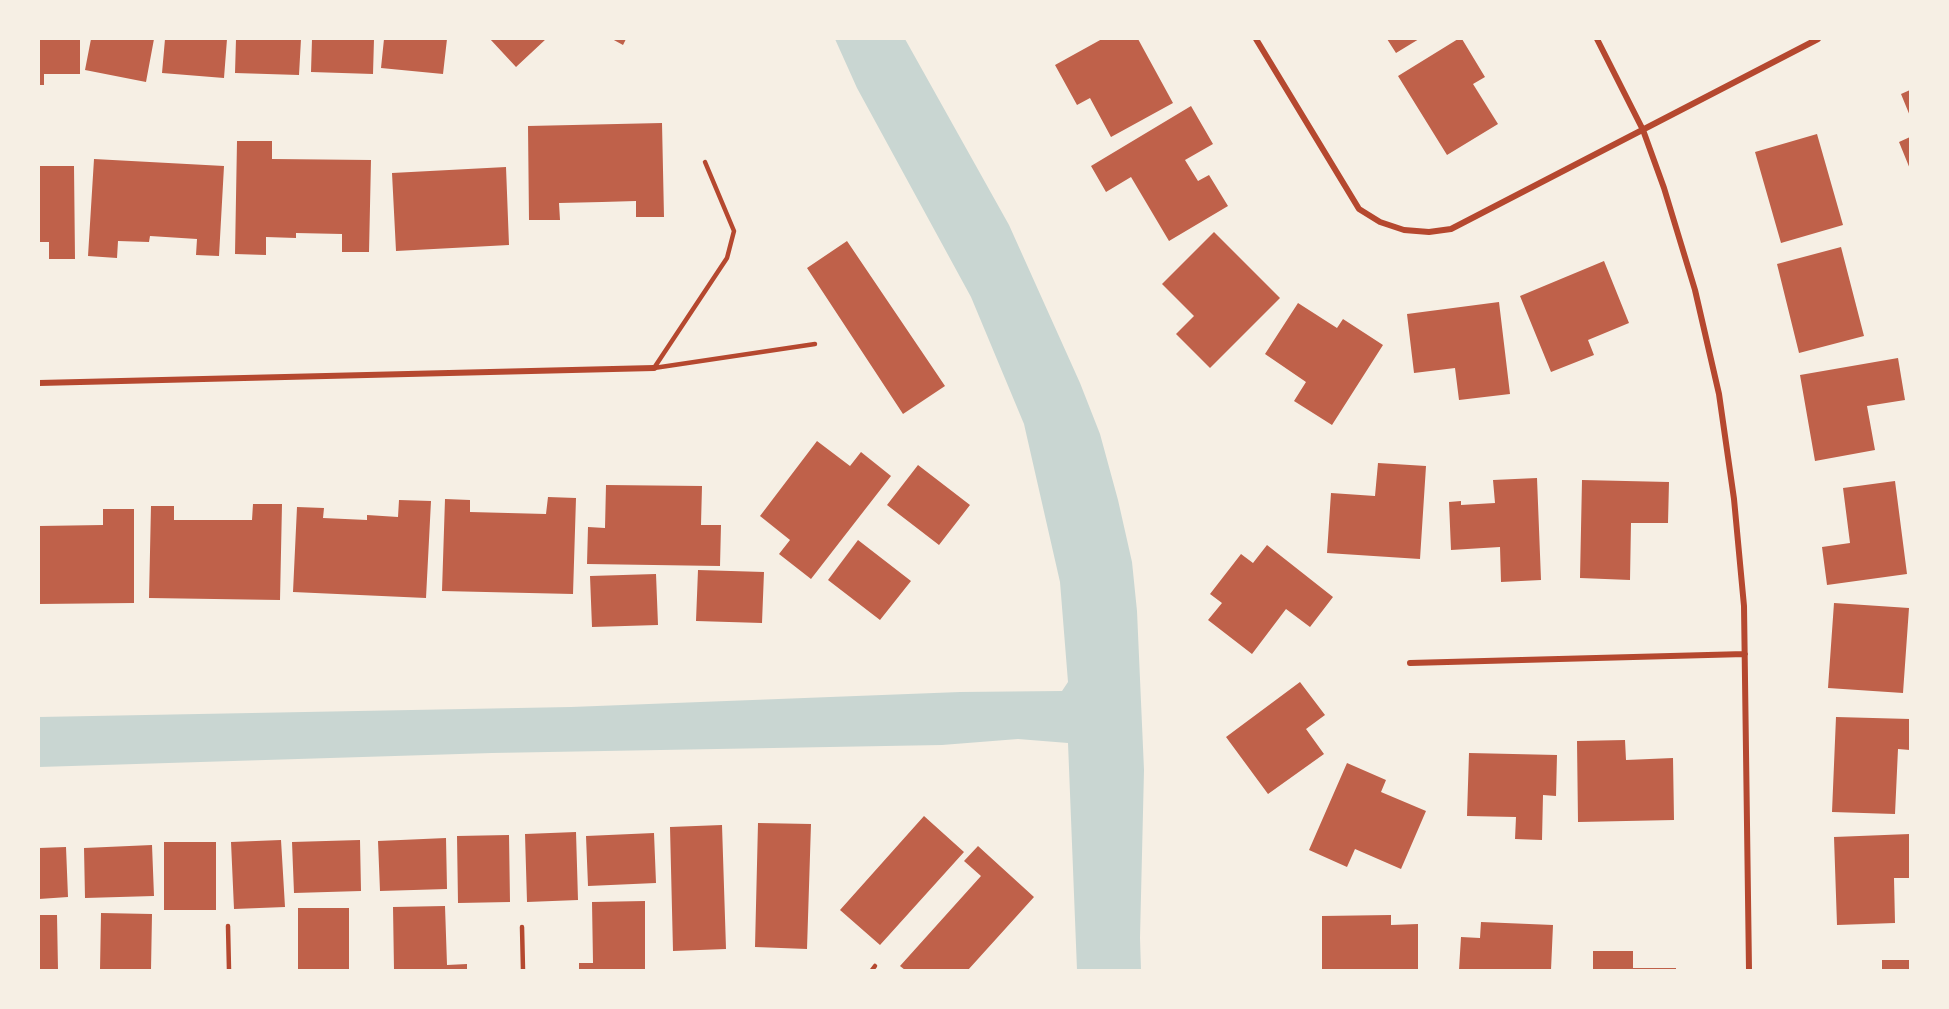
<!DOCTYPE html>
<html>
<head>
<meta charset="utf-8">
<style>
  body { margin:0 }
  #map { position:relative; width:1949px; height:1009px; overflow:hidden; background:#f6efe4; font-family:Lora,serif }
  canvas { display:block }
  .frame { position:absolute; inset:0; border:40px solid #f6efe4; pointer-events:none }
</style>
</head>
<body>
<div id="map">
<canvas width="1949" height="1009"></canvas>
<div class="frame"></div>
</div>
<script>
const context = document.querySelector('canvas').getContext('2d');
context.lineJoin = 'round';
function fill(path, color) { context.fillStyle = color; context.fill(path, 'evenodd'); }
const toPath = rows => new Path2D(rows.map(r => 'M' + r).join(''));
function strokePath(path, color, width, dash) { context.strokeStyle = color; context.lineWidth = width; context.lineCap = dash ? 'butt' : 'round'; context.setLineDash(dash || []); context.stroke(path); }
const water = toPath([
  [835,39,905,39,1009,225,1080,383,1100,434,1118,500,1132,562,1137,611,1144,770,1140,938,1141,970,1077,970,1068,743,1018,739,942,745,492,753,39,767,39,717,571,707,960,692,1062,691,1068,682,1060,582,1024,424,971,297,857,88]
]);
const building = toPath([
  [39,39,80,39,80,74,44,74,44,85,39,85],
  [91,39,154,39,146,82,85,70],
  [165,39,227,39,224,78,162,73],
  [236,39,301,39,299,75,235,73],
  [312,39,374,39,373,74,311,72],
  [384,39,447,39,443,74,381,68],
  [490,39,546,39,516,67],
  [612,39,626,39,623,45],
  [1102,39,1138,39,1173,103,1111,137,1090,98,1077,105,1055,65],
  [1387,39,1419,39,1396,53],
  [1458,39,1462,39,1485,77,1473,84,1498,124,1447,155,1398,76],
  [1910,90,1910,116,1901,94],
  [1191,106,1213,144,1185,160,1198,181,1209,175,1228,206,1169,241,1131,177,1106,192,1091,166],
  [662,123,664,217,636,217,636,201,602,202,559,203,560,220,529,220,528,126],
  [1817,134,1843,225,1781,243,1755,152],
  [1910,137,1910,169,1899,142],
  [237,141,272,141,272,159,371,160,369,252,342,252,342,234,296,233,296,238,266,237,266,255,235,254],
  [94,159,224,166,219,256,196,255,197,239,150,236,149,242,118,241,117,258,88,256],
  [39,166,74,166,75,259,49,259,49,242,39,242],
  [506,167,509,245,396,251,392,173],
  [1214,232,1280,298,1210,368,1176,334,1194,316,1162,284],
  [847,241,945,386,903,414,807,268],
  [1841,247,1864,336,1799,353,1777,264],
  [1604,261,1629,323,1588,340,1594,355,1551,372,1520,296],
  [1499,302,1510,394,1459,400,1455,368,1414,373,1407,314],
  [1298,303,1337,328,1343,319,1383,345,1332,425,1294,401,1306,382,1265,354],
  [1898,358,1905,400,1867,406,1875,450,1815,461,1800,375],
  [817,441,850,466,861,452,891,476,811,579,779,554,790,540,760,516],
  [1378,463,1426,466,1420,559,1327,553,1331,493,1375,496],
  [918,465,970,505,939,545,887,505],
  [1537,478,1541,580,1501,582,1500,547,1451,550,1449,502,1461,501,1461,505,1495,503,1493,480],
  [1582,480,1669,482,1668,523,1631,523,1630,580,1580,578],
  [1895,481,1907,574,1827,585,1822,547,1850,543,1843,488],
  [606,485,702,486,701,525,721,525,720,566,587,564,588,527,605,528],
  [548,497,576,498,573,594,442,591,445,499,470,500,470,512,546,514],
  [399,500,431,501,426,598,293,592,297,507,324,508,323,518,367,520,367,515,398,517],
  [253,504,282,504,280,600,149,598,151,506,174,506,174,520,252,520],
  [103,509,134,509,134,603,39,604,39,526,103,525],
  [858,540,911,581,880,620,828,580],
  [1267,545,1333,597,1310,627,1286,609,1252,654,1208,620,1222,603,1210,594,1241,554,1253,563],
  [698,570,764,572,762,623,696,621],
  [656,574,658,625,592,627,590,576],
  [1834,603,1909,608,1903,693,1828,688],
  [1300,682,1325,715,1306,729,1324,754,1268,794,1226,737],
  [1836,717,1910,719,1910,750,1898,749,1895,814,1832,812],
  [1625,740,1626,760,1673,758,1674,820,1578,822,1577,741],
  [1469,753,1557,755,1556,796,1543,795,1542,840,1515,839,1516,817,1467,816],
  [1347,763,1386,780,1381,792,1426,811,1401,869,1355,849,1347,867,1309,850],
  [924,816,964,852,880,945,840,910],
  [758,823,811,824,807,949,755,947],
  [722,825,726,949,673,951,670,827],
  [576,832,578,900,527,902,525,834],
  [654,833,656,883,588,886,586,836],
  [1910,834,1910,878,1894,878,1895,923,1837,925,1834,837],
  [509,835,510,902,458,903,457,836],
  [446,838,447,889,380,891,378,841],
  [281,840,285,907,234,909,231,842],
  [360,840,361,891,294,893,292,842],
  [164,842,216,842,216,910,164,910],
  [152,845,154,896,85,898,84,848],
  [978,846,1034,897,968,970,905,970,900,966,981,876,964,861],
  [66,847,68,897,39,899,39,848],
  [645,901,645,970,579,970,579,963,593,963,592,902],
  [445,906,447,965,467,964,467,970,394,970,393,907],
  [298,908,349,908,349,970,298,970],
  [101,913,152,914,151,970,100,970],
  [39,915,57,915,58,970,39,970],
  [1391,915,1391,925,1418,924,1418,970,1322,970,1322,916],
  [1481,922,1553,925,1551,970,1459,970,1461,937,1480,938],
  [1593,951,1633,951,1633,968,1676,968,1676,970,1593,970],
  [1882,960,1910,960,1910,970,1882,970]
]);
const service = toPath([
  [654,368,727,258,734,231,705,162],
  [654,368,815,344],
  [228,926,229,970],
  [522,927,523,970],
  [872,970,875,966]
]);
const minor = toPath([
  [1256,39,1359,209,1380,222,1404,230,1429,232,1451,229,1818,39],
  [1597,39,1643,130,1664,188,1695,290,1719,394,1734,499,1744,606,1749,970],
  [39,383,654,368],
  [1410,663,1745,654]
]);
fill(water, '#c9d6d2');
fill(building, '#bf614a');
strokePath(service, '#b5482f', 4.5);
strokePath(minor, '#b5482f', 6);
</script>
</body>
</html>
